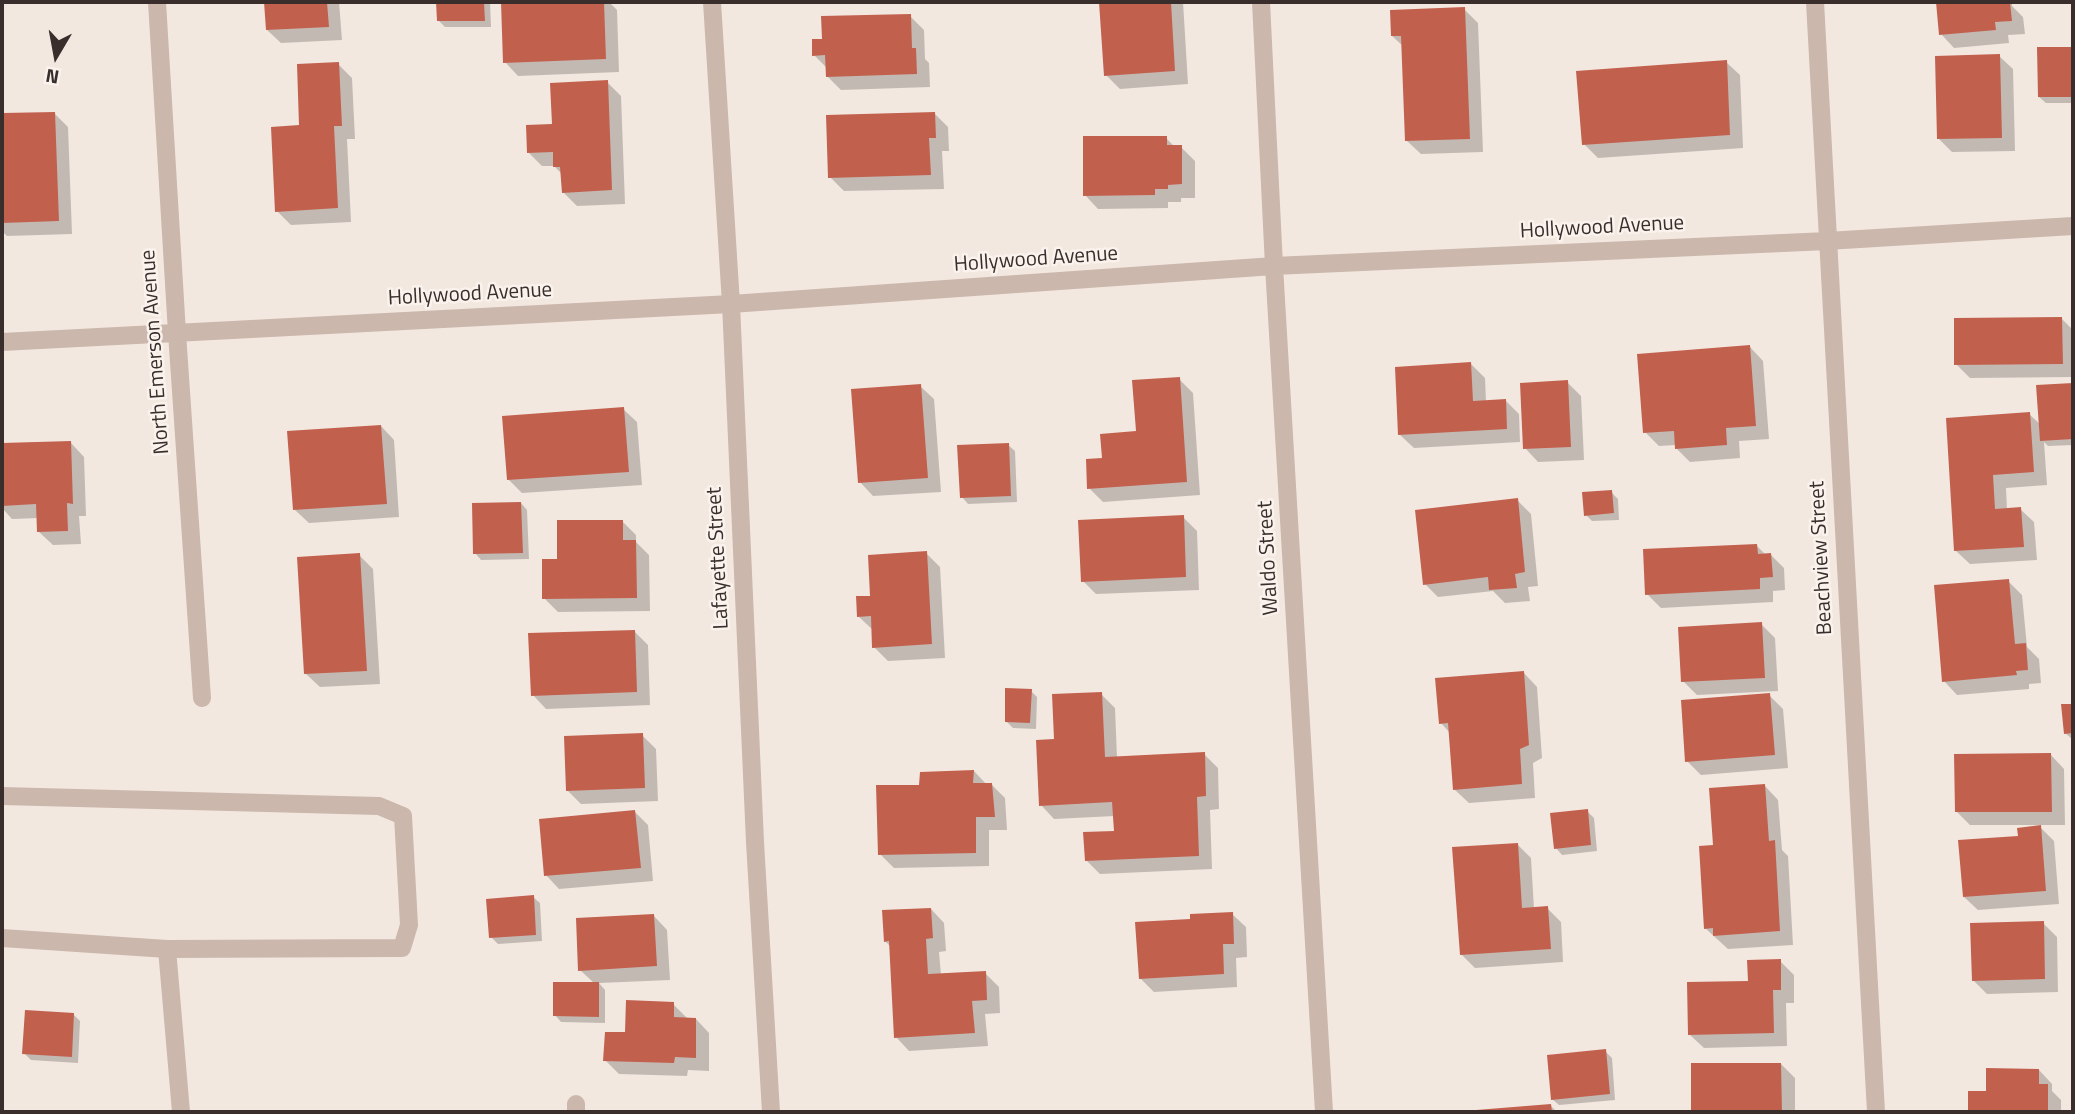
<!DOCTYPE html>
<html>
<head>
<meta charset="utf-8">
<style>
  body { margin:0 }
  #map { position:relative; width:2075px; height:1114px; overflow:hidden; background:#f3e8e0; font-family:"Titillium Web",sans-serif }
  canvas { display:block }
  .frame { position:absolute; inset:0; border:4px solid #392e2b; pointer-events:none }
  .north { position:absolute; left:21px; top:21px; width:70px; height:70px; -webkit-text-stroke:5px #faf3ed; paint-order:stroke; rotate:190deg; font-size:19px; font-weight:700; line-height:28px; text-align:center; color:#392e2b }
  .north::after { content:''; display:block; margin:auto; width:24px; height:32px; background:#392e2b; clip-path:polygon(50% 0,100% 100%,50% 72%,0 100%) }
</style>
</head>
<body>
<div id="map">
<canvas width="2075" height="1114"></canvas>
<div class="frame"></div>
<div class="north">N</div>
</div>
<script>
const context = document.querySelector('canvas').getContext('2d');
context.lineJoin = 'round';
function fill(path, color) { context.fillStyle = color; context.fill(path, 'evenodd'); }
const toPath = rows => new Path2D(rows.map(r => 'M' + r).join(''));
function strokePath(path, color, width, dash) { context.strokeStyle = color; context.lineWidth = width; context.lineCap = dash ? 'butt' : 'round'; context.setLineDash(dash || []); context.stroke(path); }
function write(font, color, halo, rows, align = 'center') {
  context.font = font + ' "Titillium Web",sans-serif'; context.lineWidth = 5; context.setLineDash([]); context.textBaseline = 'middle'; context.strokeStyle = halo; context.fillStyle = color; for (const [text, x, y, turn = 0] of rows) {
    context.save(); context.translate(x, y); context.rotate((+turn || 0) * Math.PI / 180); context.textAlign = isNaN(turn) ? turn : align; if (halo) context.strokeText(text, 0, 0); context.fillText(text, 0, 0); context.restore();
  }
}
const shadow = toPath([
  [266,2,339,2,342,40,281,43,267,30],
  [438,2,490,2,491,27,445,27,439,21],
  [503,2,609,2,617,10,619,72,518,76,505,62],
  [1101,2,1183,2,1188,84,1120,89,1106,75],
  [1938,2,2012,2,2012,6,2023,17,2025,34,2008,35,2009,43,1954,48,1941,34],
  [1464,9,1478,23,1483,152,1421,154,1407,141,1403,46,1392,36],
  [910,16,924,30,925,59,929,63,930,87,841,90,827,76,827,68,814,55,823,41],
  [2039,48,2073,48,2073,103,2046,103,2039,97],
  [1999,56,2013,69,2015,151,1952,152,1939,139],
  [1726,62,1740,75,1743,148,1598,158,1584,144],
  [338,64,352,78,355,139,347,139,351,222,291,225,277,211,301,127],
  [607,82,621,96,625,204,577,206,563,192,562,174,554,166,542,166,529,153,554,126],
  [934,113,948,127,949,151,942,151,944,189,844,191,830,177],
  [55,114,68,127,72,234,7,236,2,231,2,115],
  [1166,138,1175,147,1181,147,1195,161,1195,198,1181,198,1181,202,1168,202,1168,208,1098,209,1085,195],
  [2062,319,2073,330,2073,377,1970,378,1956,364],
  [1750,347,1763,361,1769,439,1739,441,1740,458,1690,462,1676,448,1676,445,1659,446,1645,432],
  [1471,364,1485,378,1486,402,1505,400,1519,414,1520,442,1414,448,1400,435],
  [1179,379,1193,393,1200,495,1103,502,1089,488,1104,459,1137,432],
  [1567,382,1581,396,1584,460,1538,462,1525,448],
  [2073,385,2073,445,2048,446,2044,442,2047,485,2006,488,2007,510,2020,509,2034,522,2037,560,1970,564,1956,551,1948,419,2029,414,2041,425,2038,387],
  [920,386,934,399,941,492,873,496,860,482],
  [623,409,637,422,642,485,522,493,508,479],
  [381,426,394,440,399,517,309,523,295,510],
  [71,443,84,457,86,516,79,516,81,544,53,545,39,532,39,518,12,519,2,508,2,445],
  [1008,445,1015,451,1017,502,968,504,962,497],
  [1611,492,1618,499,1619,520,1592,521,1586,515],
  [1517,500,1531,514,1538,586,1528,587,1530,601,1505,603,1493,591,1438,597,1425,584],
  [521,503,527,510,529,559,481,560,475,553],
  [1183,517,1197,531,1199,590,1096,594,1083,581],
  [622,521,636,535,636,542,649,555,650,611,558,612,544,598,559,560],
  [1756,545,1766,555,1770,554,1784,568,1785,590,1773,591,1773,602,1661,608,1647,594],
  [926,553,940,567,945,658,888,661,874,647,874,631,859,617,872,598],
  [359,555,373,569,380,684,320,687,306,674],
  [2008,581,2022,595,2027,647,2039,659,2041,683,2029,684,2029,689,1957,695,1944,681],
  [1761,624,1775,638,1778,691,1697,695,1683,681],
  [634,631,648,645,650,705,546,709,533,695],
  [1524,673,1537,687,1542,758,1533,763,1535,798,1469,803,1455,790,1450,733,1441,723],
  [1031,691,1037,697,1036,729,1013,728,1006,721],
  [1101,694,1115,708,1117,758,1204,754,1218,768,1219,809,1210,810,1212,869,1100,874,1086,860,1115,833,1115,816,1054,819,1041,805,1056,741],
  [1769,695,1783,709,1788,768,1701,775,1687,761],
  [2073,705,2073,739,2072,739,2065,733,2063,706],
  [642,735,656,749,658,801,581,804,567,790],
  [2051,755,2064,769,2065,825,1970,825,1956,811],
  [974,771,987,785,991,784,1005,798,1007,830,989,830,989,866,894,868,880,854,921,786],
  [1765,786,1778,800,1782,850,1788,856,1793,945,1728,949,1705,928,1715,847],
  [1587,811,1594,818,1597,851,1562,855,1556,848],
  [635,812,648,825,653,881,559,889,546,875],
  [2038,825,2054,841,2059,904,1978,910,1964,897,2019,837,2038,827],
  [1517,844,1531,858,1534,909,1547,908,1561,922,1563,962,1475,968,1461,954],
  [533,897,540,903,542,941,498,944,491,937],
  [931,909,944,923,946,951,939,952,941,975,985,973,999,987,1000,1013,985,1014,988,1046,909,1051,896,1037,891,947,885,941],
  [1232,914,1246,927,1247,957,1236,958,1237,987,1154,992,1140,978,1192,921],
  [654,916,667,930,670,980,599,983,605,990,605,1023,561,1022,555,1015,594,983,580,970],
  [2043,923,2057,937,2058,992,1987,994,1973,980],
  [1780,961,1794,975,1794,1003,1786,1003,1787,1046,1704,1048,1690,1035,1750,982],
  [673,1004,687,1018,696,1019,709,1033,709,1071,688,1070,687,1076,619,1074,605,1060,626,1034],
  [73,1014,80,1021,78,1063,31,1060,24,1053],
  [1605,1051,1612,1058,1615,1100,1559,1105,1552,1099],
  [1781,1064,1795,1078,1795,1112,1693,1112,1692,1065],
  [2039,1070,2052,1084,2052,1091,2061,1100,2061,1112,1970,1112,1970,1093,1988,1093],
  [1550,1105,1557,1112,1474,1112]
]);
const building = toPath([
  [264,2,327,2,329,27,266,30],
  [436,2,484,2,485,21,437,21],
  [501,2,604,2,606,59,503,63],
  [1099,2,1171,2,1175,71,1104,76],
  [1936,2,2000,2,2000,3,2010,2,2012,21,1995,22,1996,30,1939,35],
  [1465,7,1470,139,1405,141,1401,36,1391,36,1390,10],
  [911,14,912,48,916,48,917,74,826,77,825,55,812,56,812,39,822,39,821,16],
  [2037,47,2073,47,2073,97,2038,97],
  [2000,54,2002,138,1937,139,1935,56],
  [1727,60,1730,135,1582,145,1576,71],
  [339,62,342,126,334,126,338,208,275,212,271,127,299,125,297,64],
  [608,80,612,190,562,193,560,167,553,167,553,152,527,153,526,125,552,124,550,83],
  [55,112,59,221,2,223,2,113],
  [935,112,936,138,929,138,931,175,828,178,826,115],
  [1083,136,1167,136,1167,145,1182,145,1182,184,1168,185,1168,189,1155,189,1155,195,1083,196],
  [2062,317,2063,364,1954,365,1954,318],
  [1750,345,1756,426,1726,428,1727,445,1675,449,1674,431,1643,433,1637,354],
  [1471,362,1473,401,1506,399,1507,429,1398,435,1395,367],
  [1180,377,1187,482,1087,489,1086,459,1102,458,1100,434,1136,431,1132,380],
  [1568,380,1571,447,1523,449,1520,383],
  [2073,383,2073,439,2040,441,2036,385],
  [921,384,928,478,858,483,851,389],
  [624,407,629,472,507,480,502,416],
  [2030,412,2034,472,1993,475,1995,509,2021,507,2024,547,1954,551,1946,418],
  [381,425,387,504,293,510,287,431],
  [71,441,73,504,67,503,68,531,37,532,36,504,2,506,2,443],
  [1009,443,1011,496,960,498,957,445],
  [1612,490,1614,513,1584,516,1582,492],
  [1518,498,1525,572,1515,574,1517,588,1489,590,1488,577,1423,585,1415,510],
  [521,502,523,553,473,554,472,503],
  [1184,515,1186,577,1081,582,1078,520],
  [557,520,623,520,623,540,636,540,637,598,542,599,542,559,557,559],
  [1757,544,1758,554,1771,553,1773,577,1760,578,1760,589,1645,595,1643,549],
  [927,551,932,644,872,648,871,616,857,617,856,596,870,596,868,555],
  [360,553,367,671,304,674,297,557],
  [2009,579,2015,644,2026,643,2028,670,2016,671,2017,675,1942,682,1934,585],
  [1762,622,1765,678,1681,682,1678,627],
  [635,630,637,692,531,696,528,633],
  [1524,671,1529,745,1520,749,1522,784,1453,790,1448,723,1439,724,1435,678],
  [1005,688,1032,689,1030,723,1005,722],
  [1102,692,1105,757,1205,752,1206,796,1197,797,1199,856,1085,861,1083,832,1114,831,1112,802,1039,806,1036,740,1054,739,1052,694],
  [1770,693,1775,755,1685,762,1681,700],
  [2061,704,2073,704,2073,733,2064,734],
  [643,733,645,788,566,791,564,736],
  [2051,753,2052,812,1955,812,1954,754],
  [974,770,973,783,992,783,995,817,976,817,976,853,878,855,876,785,919,785,920,772],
  [1765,784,1769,841,1775,840,1780,931,1713,936,1713,928,1704,929,1699,846,1713,845,1709,788],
  [1588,809,1591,845,1554,849,1550,813],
  [635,810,641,868,544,876,539,819],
  [2041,825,2046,891,1963,897,1958,840,2018,836,2017,828],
  [1518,843,1522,908,1548,906,1551,949,1460,955,1452,847],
  [534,895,536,935,489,938,486,899],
  [931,908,933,938,926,939,928,974,986,971,987,1000,972,1001,975,1033,894,1038,889,941,884,942,882,910],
  [1233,912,1234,944,1223,944,1224,974,1139,979,1135,922,1190,919,1190,914],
  [654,914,657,966,578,971,576,918],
  [2044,921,2045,979,1972,981,1970,923],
  [1781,959,1781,990,1773,990,1774,1033,1688,1035,1687,982,1748,981,1747,960],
  [553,982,599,982,599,1017,553,1016],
  [626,1000,674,1002,674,1017,696,1018,696,1058,675,1057,674,1063,603,1061,605,1032,625,1032],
  [25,1010,74,1013,72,1057,22,1054],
  [1606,1049,1610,1094,1551,1100,1547,1055],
  [1691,1063,1781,1063,1782,1112,1691,1112],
  [1986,1068,2039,1069,2039,1084,2048,1084,2048,1112,1968,1112,1968,1091,1986,1091],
  [1551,1104,1552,1112,1476,1112,1476,1110]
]);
const lane = toPath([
  [2,796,379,806,403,816,409,925,402,948,167,949,2,938],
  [167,949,181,1112],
  [576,1104,576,1112]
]);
const street = toPath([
  [157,2,177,333,202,698],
  [712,2,731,304,755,842,771,1112],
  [1261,2,1274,266,1324,1112],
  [1815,2,1876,1112],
  [2,342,731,304,1274,266,1827,241,2073,226]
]);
const streetNames = [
  ["Hollywood Avenue",1602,228,-3],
  ["Hollywood Avenue",1036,260,-4],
  ["Hollywood Avenue",470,295,-3],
  ["North Emerson Avenue",156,352,-94],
  ["Lafayette Street",719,558,-93],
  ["Waldo Street",1269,558,-93],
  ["Beachview Street",1822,558,-93]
];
fill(shadow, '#0003');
fill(building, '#c2604e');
strokePath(lane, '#cbb7ac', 18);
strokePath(street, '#cbb7ac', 18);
write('21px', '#392e2b', '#faf3ed', streetNames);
</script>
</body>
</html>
